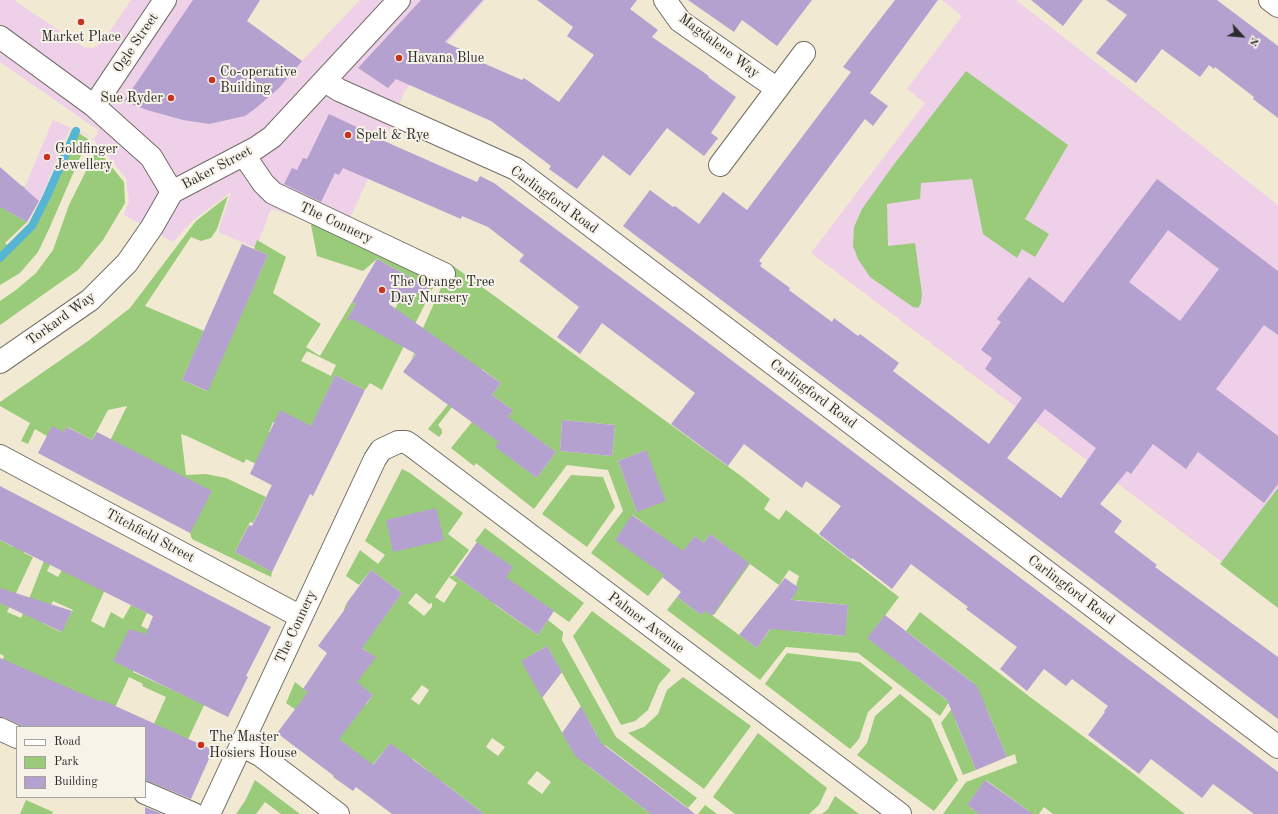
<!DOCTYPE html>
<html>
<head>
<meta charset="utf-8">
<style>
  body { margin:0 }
  #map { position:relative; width:1278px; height:814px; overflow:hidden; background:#f2e9d3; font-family:"Old Standard TT",serif }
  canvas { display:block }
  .legend { position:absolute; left:16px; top:726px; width:130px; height:72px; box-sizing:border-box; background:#f7f3e8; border:1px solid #a5a39c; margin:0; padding:5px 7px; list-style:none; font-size:12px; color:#2b2b2b }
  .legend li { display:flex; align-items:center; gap:8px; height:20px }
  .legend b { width:20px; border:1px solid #a5a39c }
  .north { position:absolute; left:1222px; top:16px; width:40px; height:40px; -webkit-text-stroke:3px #f7f3e8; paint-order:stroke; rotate:116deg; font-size:11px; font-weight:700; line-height:16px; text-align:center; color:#2b2b2b }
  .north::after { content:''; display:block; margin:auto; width:14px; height:18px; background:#2b2b2b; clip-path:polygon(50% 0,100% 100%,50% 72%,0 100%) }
</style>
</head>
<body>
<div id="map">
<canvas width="1278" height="814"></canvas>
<ul class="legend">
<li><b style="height:5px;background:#fff"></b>Road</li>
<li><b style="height:11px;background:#99cb7b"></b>Park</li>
<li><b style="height:11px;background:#b5a1cf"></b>Building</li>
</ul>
<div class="north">N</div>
</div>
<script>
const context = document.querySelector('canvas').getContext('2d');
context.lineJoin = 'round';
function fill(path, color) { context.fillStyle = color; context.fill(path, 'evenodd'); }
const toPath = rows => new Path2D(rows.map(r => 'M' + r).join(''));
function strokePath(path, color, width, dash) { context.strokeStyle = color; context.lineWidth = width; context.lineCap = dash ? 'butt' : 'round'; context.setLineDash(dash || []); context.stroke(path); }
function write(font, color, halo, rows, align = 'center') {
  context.font = font + ' "Old Standard TT",serif'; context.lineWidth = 4; context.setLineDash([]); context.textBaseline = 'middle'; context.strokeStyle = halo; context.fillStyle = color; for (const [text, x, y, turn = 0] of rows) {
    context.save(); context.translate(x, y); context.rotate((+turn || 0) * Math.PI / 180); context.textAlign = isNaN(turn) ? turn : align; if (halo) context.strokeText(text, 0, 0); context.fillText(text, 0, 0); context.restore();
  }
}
const built = toPath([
  [0,0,14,0,83,47,93,48,102,43,131,0,260,0,247,21,302,61,360,0,485,0,404,92,386,140,342,235,294,216,271,209,256,248,218,232,231,192,192,221,173,242,124,215,129,201,126,178,99,146,90,137,70,128,42,196,27,222,5,243,4,180,25,187,53,120,85,134,94,139,97,135,98,130,0,62],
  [942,0,1016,0,1278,205,1278,604,811,253,925,103,907,89,962,16]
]);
const green = toPath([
  [966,71,1068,145,1025,219,1049,234,1035,257,1022,249,1017,258,983,234,972,179,921,183,920,199,887,204,888,246,915,243,922,294,921,303,918,308,913,307,870,277,858,259,853,246,854,227,862,209,892,167],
  [72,129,88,139,49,229,38,252,20,273,0,285,0,185,4,180,25,187,11,213,27,222,5,243,7,245,29,223,44,194],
  [97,149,124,182,125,203,103,240,78,270,0,325,0,301,16,290,36,273,53,250,69,205],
  [228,196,217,229,211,238,201,241,191,237,145,306,204,331,182,380,207,391,268,255,254,249,257,240,286,257,273,293,321,324,306,347,320,356,352,302,356,304,349,317,391,316,412,278,377,259,363,271,317,256,311,225,315,219,439,276,382,390,370,383,365,390,335,375,310,429,295,432,273,422,269,432,291,442,273,486,259,478,264,468,246,459,244,463,187,436,181,434,186,475,206,474,226,478,266,497,253,523,250,522,235,552,272,572,271,577,192,539,190,533,107,447,127,406,108,410,92,440,68,427,64,432,47,436,35,429,28,444,21,441,30,423,0,406,0,402,88,341,130,308,196,221],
  [307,351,336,365,331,376,301,361],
  [452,265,741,476,770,499,764,509,779,520,786,510,899,597,868,638,949,702,940,716,858,653,786,647,760,680,667,610,677,597,701,615,743,559,710,534,704,543,695,536,648,596,591,553,623,511,608,470,567,465,534,509,476,463,474,466,451,448,472,422,493,437,513,410,492,395,501,383,482,369,438,425,442,430,442,433,439,437,428,429,455,396,430,334,411,360,417,347,419,337,440,290],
  [562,420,615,425,612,456,560,451],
  [514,422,556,452,537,478,496,447],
  [646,450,637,512,618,461],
  [633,515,676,547,615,540],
  [750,564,779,585,789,570,799,576,792,599,778,626,774,624,757,648,709,613,711,611,714,615],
  [795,600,848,605,844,636,792,631],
  [402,469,410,473,463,513,448,534,469,550,449,577,435,597,444,603,457,583,449,577,454,575,489,600,512,567,475,541,485,528,584,603,569,622,512,582,495,605,538,635,548,620,563,632,562,640,616,737,697,798,688,808,694,814,684,814,688,808,605,745,589,767,651,814,484,814,443,782,420,788,431,773,413,759,402,773,390,743,370,768,344,753,349,747,286,703,295,682,349,725,349,692,366,705,373,695,344,673,375,657,354,642,365,626,344,610,346,604,377,627,402,593,371,570,359,585,346,576,360,550,378,564,385,555,365,541],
  [416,593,429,604,432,603,432,607,424,616,408,603],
  [547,646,598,737,573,752,522,661],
  [422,685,429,690,419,705,411,699],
  [492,738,505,747,498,756,486,747],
  [537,771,551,782,542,794,527,783],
  [571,475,603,477,615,507,587,547,542,514],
  [1278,488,1278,608,1220,564],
  [17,539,29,545,24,553,33,557,7,612,21,618,29,599,47,553,54,557,47,571,58,577,64,566,107,585,91,621,104,628,111,612,123,619,131,605,147,613,141,626,152,631,206,701,183,750,149,735,166,697,142,686,143,684,129,677,110,718,102,700,96,712,2,661,4,656,0,654,0,540,13,547],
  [53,601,73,610,61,632,42,623],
  [140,655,199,702,133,672],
  [592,611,671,670,659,684,648,710,635,721,621,725,573,636],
  [920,612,1030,697,1130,771,1185,814,1053,814,1044,807,1039,814,1028,814,1029,811,986,780,967,805,979,814,943,814,966,782,1017,763,1015,754,1007,757,986,707,955,720,976,770,963,775,941,723,972,682,906,631],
  [787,653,860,662,893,688,868,712,859,739,850,749,765,684],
  [683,677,751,726,704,789,628,733,644,727,658,714,667,690],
  [900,694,931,719,958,780,934,811,857,755,867,743,875,716],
  [758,733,827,788,819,805,809,814,735,814,713,797],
  [255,780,300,814,281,814,265,802,256,814,236,814,245,801],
  [835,796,859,814,822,814,828,809],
  [26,800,53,812,52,814,20,814],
  [705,805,717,814,698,814]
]);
const stream = toPath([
  [0,258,32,226,47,196,76,131]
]);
const building = toPath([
  [193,0,260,0,247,21,302,61,279,88,256,108,245,116,209,124,183,120,147,110,124,101],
  [421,0,483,0,445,42,475,56,474,59,522,80,524,78,559,102,594,55,567,36,573,27,537,0,637,0,630,9,658,30,652,37,709,76,708,77,736,97,711,133,718,138,704,156,667,128,630,176,603,155,577,189,549,169,551,166,491,121,396,79,388,88,358,68],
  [688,0,812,0,777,46,742,20,734,32],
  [895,0,938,0,870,93,888,106,873,126,865,119,759,261,762,263,760,266,790,288,789,290,832,322,834,318,858,336,860,334,899,363,893,371,989,444,1022,398,985,369,992,358,981,350,1001,322,997,319,1029,277,1063,303,1157,179,1278,271,1278,335,1264,325,1216,389,1278,436,1278,484,1264,503,1198,452,1186,469,1153,444,1131,474,1127,471,1100,504,1122,521,1114,532,1157,565,1155,567,1278,657,1278,719,623,226,650,190,673,207,675,206,699,224,723,192,747,210,851,72,843,67],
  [1168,230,1219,269,1180,321,1129,282],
  [1045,409,1096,448,1061,498,1007,458],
  [1031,0,1083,0,1063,26],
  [1106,0,1217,0,1278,46,1278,118,1253,99,1254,97,1215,67,1214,69,1209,65,1200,77,1162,49,1136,83,1096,53,1127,15],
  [329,114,376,136,375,137,477,182,480,176,494,183,694,332,1278,772,1278,814,1254,814,1213,784,1202,798,1151,759,1139,774,1088,735,1105,712,1104,711,1108,706,1072,679,1066,686,1044,669,1027,691,1000,669,1017,647,966,609,968,607,911,564,892,589,852,558,852,560,819,534,841,506,806,481,802,488,744,444,728,466,671,424,695,393,642,353,602,323,580,354,557,337,579,307,519,261,524,255,488,227,462,216,461,219,343,168,339,175,335,173,321,202,284,184,292,168,297,170,303,158,307,159],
  [0,167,39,201,27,222,0,207],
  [242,244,268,255,208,391,182,380],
  [377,259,430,288,389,304,501,383,492,395,513,410,508,417,556,452,537,478,495,447,499,442,403,372,416,354,352,319,346,321,356,304,352,302],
  [335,375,365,390,313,496,310,494,272,572,235,552,249,525,252,526,272,485,250,474,280,410,311,426],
  [562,420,615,425,612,456,560,451],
  [52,426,64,432,67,427,92,440,97,432,212,491,190,533,38,453],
  [646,450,666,501,637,512,618,461],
  [0,486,271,627,246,676,248,677,228,717,113,661,129,629,146,634,153,616,0,540],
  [436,508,444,540,393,552,386,520],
  [632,515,683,551,695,536,704,543,710,534,749,563,712,616,705,611,701,615,677,597,681,592,662,577,664,575,615,540],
  [477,542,513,567,506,577,554,611,538,635,454,575],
  [371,570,402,593,362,648,376,657,357,682,373,695,339,739,373,765,390,743,431,773,484,814,392,814,356,787,353,791,333,777,334,776,277,733,308,692,303,689,327,653,318,646,348,605,346,604],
  [785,578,799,588,791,600,848,605,845,636,770,629,757,648,739,635],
  [0,588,72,611,62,632,0,603],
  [885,615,977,686,1007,757,976,770,947,700,867,638],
  [547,646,562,672,542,698,521,661],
  [0,658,101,702,102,700,213,750,191,799,150,782,145,781,145,727,24,727,5,718,0,717],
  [581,706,601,743,695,814,651,814,575,756,562,733],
  [985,780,1033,814,979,814,967,805],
  [145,807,162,814,145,814]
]);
const minor = toPath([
  [665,0,680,21,776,88],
  [1270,0,1278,6],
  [0,37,94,106,151,157,172,192],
  [325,81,339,90,516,169,1278,747],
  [94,106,165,0],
  [244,155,263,183,273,193,444,274],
  [720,165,804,53],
  [172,192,256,148,272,137,399,0],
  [0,362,90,300,127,263,152,227,172,192],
  [0,456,301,617],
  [0,729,17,737],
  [242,746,260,755,338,814],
  [145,793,194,814],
  [209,814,375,459,381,450,398,442,406,442,412,446,900,814]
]);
const markers = [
  [81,22,4,"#c8321e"],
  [399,58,4,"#c8321e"],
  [212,80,4,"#c8321e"],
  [171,98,4,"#c8321e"],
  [348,135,4,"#c8321e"],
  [47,157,4,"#c8321e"],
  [382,290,4,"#c8321e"],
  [201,745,4,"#c8321e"]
];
const poiNames = [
  ["Market Place",81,37,"center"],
  ["Havana Blue",407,58],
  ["Co-operative",220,72],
  ["Building",220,88],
  ["Sue Ryder",163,98,"right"],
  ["Spelt & Rye",356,135],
  ["Goldfinger",55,149],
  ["Jewellery",55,165],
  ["The Orange Tree",390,282],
  ["Day Nursery",390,298],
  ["The Master",209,737],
  ["Hosiers House",209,753]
];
const streetNames = [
  ["Ogle Street",136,43,-56],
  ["Magdalene Way",719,46,37],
  ["Baker Street",217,168,-28],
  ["Carlingford Road",554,200,36],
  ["The Connery",336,223,25],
  ["Torkard Way",61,319,-36],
  ["Carlingford Road",813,394,37],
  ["Titchfield Street",150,536,28],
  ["Carlingford Road",1071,590,37],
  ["Palmer Avenue",646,623,37],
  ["The Connery",296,627,-65]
];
fill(built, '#eed0e8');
fill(green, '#99cb7b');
strokePath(stream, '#56b5d4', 8);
fill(building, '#b5a1cf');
strokePath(minor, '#716e66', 24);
strokePath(minor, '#fff', 22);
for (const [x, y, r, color] of markers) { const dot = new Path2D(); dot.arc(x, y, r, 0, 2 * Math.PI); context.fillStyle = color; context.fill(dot); strokePath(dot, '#f7f3e8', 1.5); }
write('14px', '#2b2b2b', '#f7f3e8', poiNames, 'left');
write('14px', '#2b2b2b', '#f7f3e8', streetNames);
</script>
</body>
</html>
